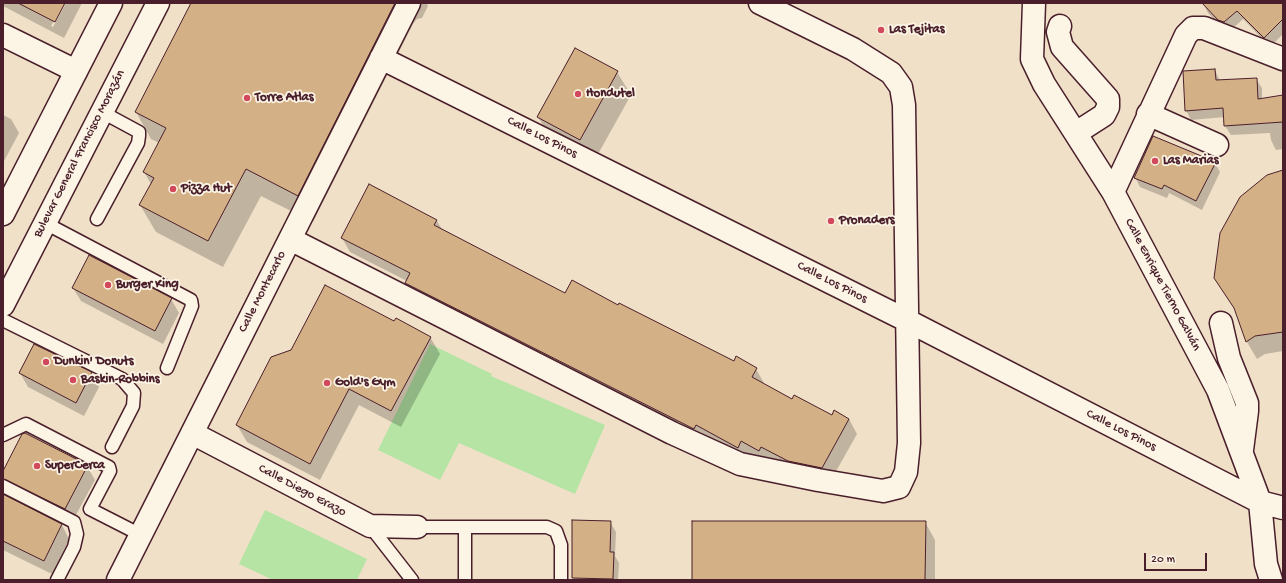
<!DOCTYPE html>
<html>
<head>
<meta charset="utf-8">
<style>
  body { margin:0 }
  #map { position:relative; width:1286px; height:583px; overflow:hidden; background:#f0e0c8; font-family:"Gochi Hand",sans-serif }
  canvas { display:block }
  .frame { position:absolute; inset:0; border:4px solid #4a1f2b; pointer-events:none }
  .scale { position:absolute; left:1144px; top:553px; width:63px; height:18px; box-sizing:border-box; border:2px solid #4a1f2b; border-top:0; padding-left:5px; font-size:12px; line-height:14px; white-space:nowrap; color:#4a1f2b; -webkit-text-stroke:3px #fcf5e5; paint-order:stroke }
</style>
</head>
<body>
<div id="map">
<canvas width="1286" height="583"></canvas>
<div class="frame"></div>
<div class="scale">20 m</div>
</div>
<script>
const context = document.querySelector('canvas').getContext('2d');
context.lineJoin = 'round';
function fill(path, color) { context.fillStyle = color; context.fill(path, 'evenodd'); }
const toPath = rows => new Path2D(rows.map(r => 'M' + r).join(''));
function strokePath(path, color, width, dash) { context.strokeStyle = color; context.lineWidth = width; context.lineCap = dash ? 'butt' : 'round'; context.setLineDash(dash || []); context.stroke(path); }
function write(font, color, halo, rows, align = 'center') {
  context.font = font + ' "Gochi Hand",sans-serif'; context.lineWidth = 3.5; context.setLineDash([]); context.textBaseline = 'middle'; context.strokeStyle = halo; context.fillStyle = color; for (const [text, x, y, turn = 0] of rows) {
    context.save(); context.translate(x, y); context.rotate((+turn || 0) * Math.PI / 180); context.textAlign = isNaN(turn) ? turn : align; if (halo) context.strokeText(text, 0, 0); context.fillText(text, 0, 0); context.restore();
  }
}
const green = toPath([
  [430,344,492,374,491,376,605,425,575,494,459,443,440,480,378,450],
  [265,510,367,559,357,580,273,580,239,564]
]);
const shadow = toPath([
  [3,3,64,3,51,26,53,27,66,3,82,3,64,38,3,6],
  [192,3,426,3,428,6,422,18,417,19,413,24,313,222,261,196,223,267,156,232,140,205,151,184,144,172,159,143,151,139,136,112],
  [1203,3,1283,3,1283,34,1270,47,1243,19,1230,31,1224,29,1208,13],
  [1215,70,1220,81,1256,79,1262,88,1262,99,1283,96,1283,149,1276,150,1271,140,1270,133,1231,135,1225,126,1225,117,1191,120,1186,110],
  [617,72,631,95,593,163,552,140,538,117],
  [3,115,11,119,19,133,3,163],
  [1215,163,1220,172,1202,210,1169,193,1167,198,1140,187,1135,177],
  [1283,171,1283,351,1265,354,1257,359,1247,342,1236,312,1215,278],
  [369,185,437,221,443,231,566,295,618,306,734,362,756,369,764,383,763,385,793,401,832,416,849,419,857,434,830,482,746,461,414,297,406,283,407,281,350,252,342,238],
  [73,288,171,299,179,313,163,344,81,301],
  [395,323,430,337,440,354,401,427,359,405,320,480,247,442,237,425],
  [20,373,91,373,99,387,84,416,28,387],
  [87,466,95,480,72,522,3,489,3,473],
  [3,496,62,525,69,539,52,574,3,550],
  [610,522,616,532,615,556,619,563,618,580,575,580,573,577],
  [925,522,935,540,935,580,693,580]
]);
const building = toPath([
  [18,3,65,3,55,22,18,3],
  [191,3,395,3,298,196,246,169,208,241,139,205,154,178,143,172,166,128,135,112,191,3],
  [1202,3,1283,3,1283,19,1264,38,1237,11,1224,22,1218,20,1202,3],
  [575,48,618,71,580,140,537,117,575,48],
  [1215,69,1216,80,1257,78,1258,99,1283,95,1283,122,1224,126,1223,108,1185,111,1183,71,1215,69],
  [1153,136,1216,162,1196,201,1164,185,1162,189,1134,178,1153,136],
  [1283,170,1283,332,1255,336,1246,342,1234,308,1214,278,1220,233,1240,197,1267,175,1283,170],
  [369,184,437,220,434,225,565,293,572,280,618,305,619,303,734,361,736,356,757,368,752,377,792,399,794,395,832,415,834,410,849,419,822,468,788,461,761,447,759,451,741,441,738,448,696,425,694,429,405,283,410,273,341,238,369,184],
  [89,255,172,298,155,331,72,288,89,255],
  [325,285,394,321,396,318,431,337,391,411,349,389,310,464,236,425,271,357,291,350,325,285],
  [34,344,92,372,76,403,19,373,34,344],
  [25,433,88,465,65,509,3,479,3,471,22,434,25,433],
  [3,494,62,524,44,561,3,541,3,494],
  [572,520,611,521,610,552,614,552,613,579,572,578,572,520],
  [692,521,926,521,925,580,692,580,692,521]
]);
const lane = toPath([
  [97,219,138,143,139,136,139,132,102,112],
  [45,223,191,300,192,306,167,368],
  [3,320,122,379,134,393,133,406,112,447],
  [3,435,26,424,109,467,110,471,90,509,141,535],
  [3,486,74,522,77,534,74,547,57,580],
  [370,526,412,580],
  [417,527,547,527,556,531,561,545,561,580],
  [465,527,465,580]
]);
const street = toPath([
  [1034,3,1032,59,1044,84,1113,192,1218,390,1260,502,1266,564,1271,580],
  [1060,26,1058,32,1062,47,1108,99,1108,107,1104,115,1076,133],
  [3,35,76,71],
  [381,58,908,321,1260,502,1283,508],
  [1148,114,1217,145],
  [1113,192,1186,35,1193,28,1204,28,1283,59],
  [290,239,672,433,740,464,818,480,883,491,899,487,906,472,909,443,904,105,901,87,891,73,853,49,760,3],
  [1221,323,1229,358,1247,403,1247,411,1242,450],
  [192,433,370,526,417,527],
  [118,580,409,3]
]);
const secondary = toPath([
  [3,214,111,3],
  [3,305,158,3]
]);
const markers = [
  [881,30,4,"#d1495b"],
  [578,94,4,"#d1495b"],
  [247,98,4,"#d1495b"],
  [1155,161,4,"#d1495b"],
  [173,189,4,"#d1495b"],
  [831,221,4,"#d1495b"],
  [108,285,4,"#d1495b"],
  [46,362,4,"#d1495b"],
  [73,380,4,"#d1495b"],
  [327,383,4,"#d1495b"],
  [37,466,4,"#d1495b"]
];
const poiNames = [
  ["Las Tejitas",889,30],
  ["Hondutel",586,94],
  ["Torre Atlas",255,98],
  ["Las Marias",1163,161],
  ["Pizza Hut",181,189],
  ["Pronaders",839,221],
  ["Burger King",116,285],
  ["Dunkin' Donuts",54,362],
  ["Baskin-Robbins",81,380],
  ["Gold's Gym",335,383],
  ["SuperCerca",45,466]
];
const streetNames = [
  ["Calle Los Pinos",542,138,27],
  ["Bulevar General Francisco Morazán",80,154,-63],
  ["Calle Los Pinos",832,283,27],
  ["Calle Enrique Tierno Galván",1162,285,62],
  ["Calle Montecarlo",263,292,-63],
  ["Calle Los Pinos",1121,431,27],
  ["Calle Diego Erazo",302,491,28]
];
fill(green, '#b5e4a4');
fill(shadow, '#0003');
fill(building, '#d4b086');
strokePath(building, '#4a1f2b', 1);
strokePath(lane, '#4a1f2b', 15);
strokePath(street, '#4a1f2b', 25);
strokePath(secondary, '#4a1f2b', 25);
strokePath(lane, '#fcf5e5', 12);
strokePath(street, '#fcf5e5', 22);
strokePath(secondary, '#fcf5e5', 22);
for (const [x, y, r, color] of markers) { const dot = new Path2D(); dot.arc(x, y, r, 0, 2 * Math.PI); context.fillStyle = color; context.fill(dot); strokePath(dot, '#fcf5e5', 1.5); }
write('bold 13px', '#4a1f2b', '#fcf5e5', poiNames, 'left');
write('13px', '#4a1f2b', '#fcf5e5', streetNames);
</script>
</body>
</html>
